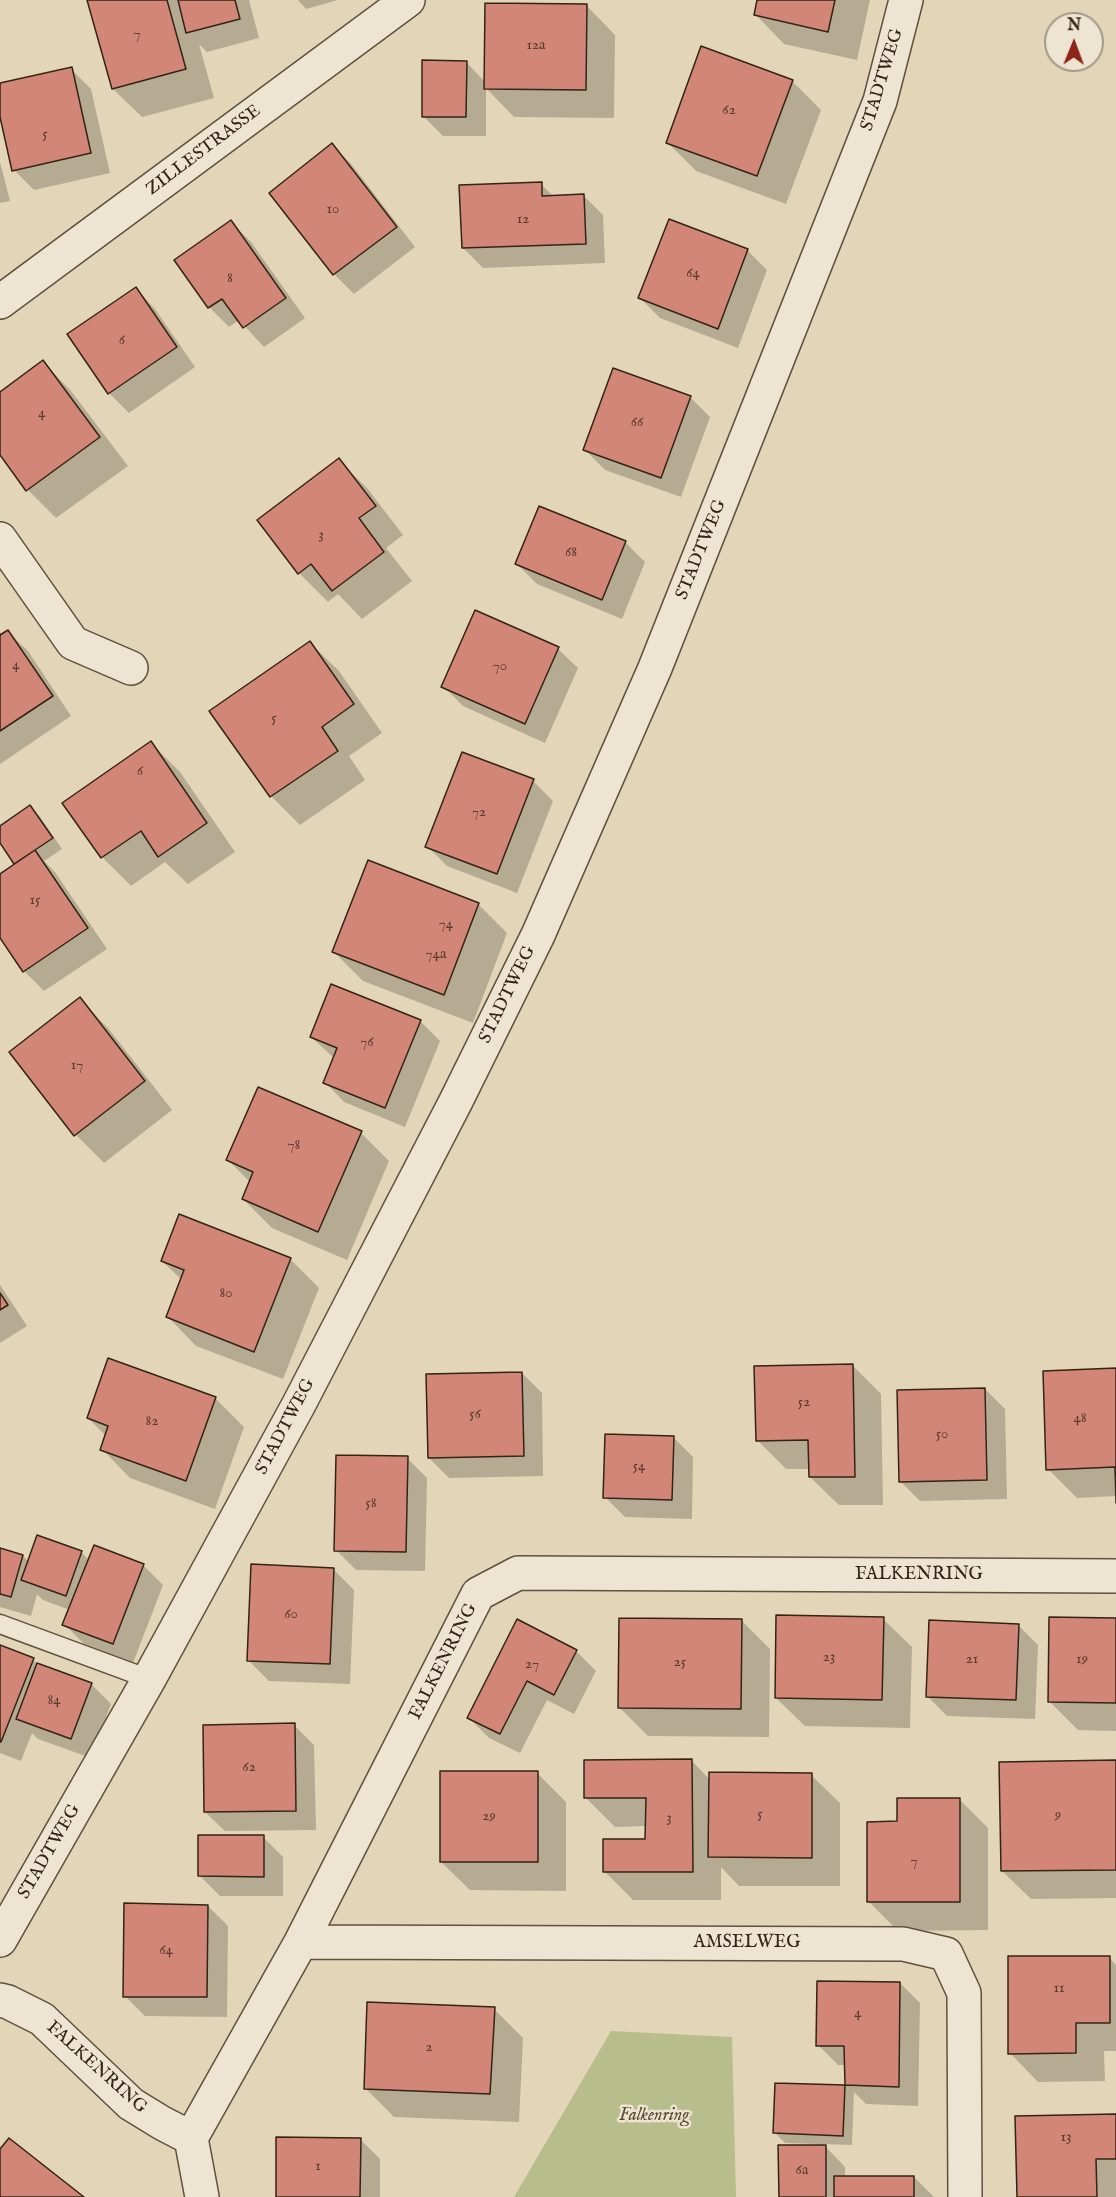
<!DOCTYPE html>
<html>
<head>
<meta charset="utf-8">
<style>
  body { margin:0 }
  #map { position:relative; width:1116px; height:2197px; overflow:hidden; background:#e3d6b8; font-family:"IM FELL English",serif }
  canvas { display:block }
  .north { position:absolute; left:1044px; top:12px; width:60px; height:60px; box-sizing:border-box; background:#ede4d1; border:2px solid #a39786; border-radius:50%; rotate:1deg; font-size:16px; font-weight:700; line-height:24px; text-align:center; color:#342415 }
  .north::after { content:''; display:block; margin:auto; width:21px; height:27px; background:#8f2418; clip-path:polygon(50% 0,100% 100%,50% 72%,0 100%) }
</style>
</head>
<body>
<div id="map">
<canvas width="1116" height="2197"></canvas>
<div class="north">N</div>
</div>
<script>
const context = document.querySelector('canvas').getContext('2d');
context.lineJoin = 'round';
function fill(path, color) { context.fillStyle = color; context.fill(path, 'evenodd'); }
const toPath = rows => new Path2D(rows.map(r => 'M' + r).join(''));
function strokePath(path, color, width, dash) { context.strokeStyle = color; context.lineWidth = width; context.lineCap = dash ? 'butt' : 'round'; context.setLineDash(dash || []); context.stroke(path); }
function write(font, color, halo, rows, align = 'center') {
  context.font = font + ' "IM FELL English",serif'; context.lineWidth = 5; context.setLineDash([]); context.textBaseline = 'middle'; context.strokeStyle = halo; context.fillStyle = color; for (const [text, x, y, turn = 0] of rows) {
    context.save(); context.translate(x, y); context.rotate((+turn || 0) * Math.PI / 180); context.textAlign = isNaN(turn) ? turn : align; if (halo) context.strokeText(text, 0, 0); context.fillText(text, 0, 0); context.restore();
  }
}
const green = toPath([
  [611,2031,732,2037,736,2197,514,2197]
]);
const shadow = toPath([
  [89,0,249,0,259,38,207,52,199,44,214,98,142,117,113,89],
  [298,0,338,0,306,9],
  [759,0,870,0,857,60,784,44,756,15],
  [587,6,615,35,614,118,514,117,486,88,486,136,443,136,423,116,466,62,485,82],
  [71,69,91,89,110,173,34,190,14,170,2,119,0,120,0,85],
  [792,81,821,110,786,204,696,171,667,142],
  [332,145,352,165,415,247,354,294,334,274,271,193],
  [0,162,10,201,0,203],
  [541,184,554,197,583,195,603,215,605,263,483,268,463,248],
  [231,222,251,242,305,318,264,347,239,320,229,327,209,307],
  [747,250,767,270,738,348,660,318,640,298],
  [136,289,155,309,195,367,129,413,109,393],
  [43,362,71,391,128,466,56,518,28,490,0,453,0,394],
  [690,397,710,417,681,497,605,470,585,450],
  [338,460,367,488,403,535,386,548,412,581,362,619,338,594,328,602,299,573,259,521],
  [540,508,626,543,645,562,622,619,537,584,517,564],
  [0,632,2,635,8,632,28,651,71,716,0,764],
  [310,643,339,671,382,733,349,756,365,780,300,825,271,796,211,712],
  [558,649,578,668,545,743,463,706,443,686],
  [151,743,180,772,235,852,188,884,165,862,131,886,102,857],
  [533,781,553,801,517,893,447,866,427,846],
  [30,807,40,817,62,849,44,861,55,872,107,949,44,991,24,971,0,936,0,876,16,865,0,841,0,827],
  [478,904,507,933,473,1023,363,981,334,952],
  [79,999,108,1028,172,1110,104,1163,76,1135,11,1052],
  [420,1021,440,1041,405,1127,344,1102,325,1082,334,1058,311,1037],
  [361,1133,389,1161,347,1260,272,1228,243,1199,250,1182,228,1160],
  [290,1259,319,1288,283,1379,196,1346,168,1317,182,1280,162,1261],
  [0,1285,27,1326,0,1343],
  [852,1365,881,1394,883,1505,839,1505,810,1477,810,1469,786,1469,757,1440],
  [1116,1369,1116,1496,1077,1498,1048,1469],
  [522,1373,542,1393,543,1476,449,1478,429,1458],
  [985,1389,1005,1409,1007,1499,920,1501,900,1481],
  [215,1398,244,1427,215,1509,130,1478,102,1449,106,1436,88,1418],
  [673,1437,693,1457,692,1519,625,1517,605,1497],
  [407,1458,427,1478,425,1571,356,1570,336,1550],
  [0,1549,23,1556,29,1562,81,1552,89,1560,143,1565,163,1585,133,1663,84,1644,64,1624,70,1610,43,1600,37,1594,31,1616,0,1607],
  [334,1570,354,1590,350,1684,269,1681,249,1661],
  [883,1619,912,1647,910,1728,805,1726,776,1698],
  [1116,1619,1116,1731,1078,1730,1050,1702],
  [741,1620,770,1649,769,1737,648,1736,619,1707],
  [518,1621,576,1651,596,1671,574,1714,547,1700,520,1753,489,1738,469,1718],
  [1018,1625,1038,1645,1035,1719,947,1716,927,1696],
  [0,1646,33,1660,39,1665,91,1684,111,1704,91,1758,38,1739,32,1733,21,1761,0,1753],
  [294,1725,314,1745,316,1830,225,1831,205,1812],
  [692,1761,710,1780,811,1775,840,1803,840,1886,739,1886,721,1867,721,1900,633,1900,605,1872,647,1840,647,1826,615,1827,586,1798],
  [1116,1762,1116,1898,1031,1899,1002,1871],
  [537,1773,566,1802,566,1891,470,1890,441,1862],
  [959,1799,988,1828,988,1930,898,1931,869,1902,899,1823],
  [263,1837,283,1857,283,1896,220,1896,200,1876],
  [208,1906,228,1926,227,2017,145,2016,125,1996],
  [1109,1958,1116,1965,1116,2051,1104,2051,1105,2081,1038,2082,1010,2053],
  [900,1983,920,2003,918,2106,866,2104,854,2092,852,2145,823,2144,845,2167,845,2177,914,2177,934,2197,780,2197,819,2147,819,2144,785,2143,775,2133,776,2085,846,2086,846,2065,838,2065,818,2045],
  [494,2009,523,2038,519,2122,394,2117,365,2088],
  [1116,2115,1116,2197,1019,2197],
  [360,2139,380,2159,380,2197,278,2197]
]);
const building = toPath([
  [87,0,167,0,186,69,112,89,87,0],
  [178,0,235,0,240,19,186,33,178,0],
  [757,0,835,0,828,32,754,15,757,0],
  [485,3,587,4,586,90,484,89,485,3],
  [701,46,793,80,757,176,666,143,701,46],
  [422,60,467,61,466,117,422,117,422,60],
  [72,67,91,153,12,171,0,117,0,83,72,67],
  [332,143,397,227,333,275,269,193,332,143],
  [542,182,542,196,584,194,586,244,462,248,459,185,542,182],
  [669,219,748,249,718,329,638,298,669,219],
  [231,220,286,298,243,328,222,299,208,308,174,260,231,220],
  [136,287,177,347,108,394,67,334,136,287],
  [43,360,100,437,26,491,0,455,0,392,43,360],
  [613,368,691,396,661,478,583,450,613,368],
  [339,458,376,506,359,518,384,552,332,591,311,564,298,574,257,520,339,458],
  [539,506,626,541,602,600,515,564,539,506],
  [475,610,559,647,525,724,441,687,475,610],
  [8,630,53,696,0,731,0,635,8,630],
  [310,641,354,704,322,727,338,751,270,797,209,711,310,641],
  [151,741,207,823,158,857,141,831,101,858,62,803,151,741],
  [462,752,534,779,497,874,425,847,462,752],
  [30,805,53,838,14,864,0,843,0,826,30,805],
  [35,850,88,928,23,972,0,938,0,874,35,850],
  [368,860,479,903,444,995,332,952,368,860],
  [331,984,421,1020,385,1108,323,1083,337,1048,310,1037,331,984],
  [80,997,145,1081,74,1136,9,1052,80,997],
  [258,1087,362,1131,318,1232,242,1199,253,1172,226,1160,258,1087],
  [179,1214,291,1258,254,1352,166,1317,184,1270,161,1261,179,1214],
  [0,1293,8,1305,0,1310,0,1293],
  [108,1358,216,1397,186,1481,100,1450,108,1426,87,1418,108,1358],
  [853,1364,855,1477,809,1477,808,1440,756,1441,754,1366,853,1364],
  [1116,1368,1116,1503,1115,1467,1046,1470,1043,1371,1116,1368],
  [522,1372,524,1456,428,1458,426,1374,522,1372],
  [985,1388,987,1480,899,1482,897,1390,985,1388],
  [605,1434,674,1436,672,1500,603,1498,605,1434],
  [336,1455,408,1456,406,1552,334,1551,336,1455],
  [37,1535,82,1551,66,1596,21,1580,37,1535],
  [94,1545,144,1564,113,1644,62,1625,94,1545],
  [0,1548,23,1555,11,1597,0,1594,0,1548],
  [251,1564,334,1568,330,1664,247,1661,251,1564],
  [776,1615,884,1617,882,1700,775,1698,776,1615],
  [1049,1617,1116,1618,1116,1703,1048,1702,1049,1617],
  [619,1618,742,1619,741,1709,618,1708,619,1618],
  [517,1619,577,1650,554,1695,527,1681,500,1734,467,1718,517,1619],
  [929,1620,1019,1624,1016,1700,926,1697,929,1620],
  [0,1645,34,1658,1,1742,0,1742,0,1645],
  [37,1663,92,1683,71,1739,16,1719,37,1663],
  [295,1723,296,1811,204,1812,203,1725,295,1723],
  [692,1759,693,1872,603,1872,603,1839,645,1839,646,1798,584,1798,584,1760,692,1759],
  [1116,1760,1116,1870,1001,1871,999,1762,1116,1760],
  [440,1771,538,1771,538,1862,440,1862,440,1771],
  [709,1772,812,1773,812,1858,708,1857,709,1772],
  [897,1798,960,1798,960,1902,867,1902,867,1822,897,1821,897,1798],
  [198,1835,264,1835,264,1877,198,1876,198,1835],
  [124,1903,208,1905,207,1997,123,1997,124,1903],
  [1008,1956,1110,1956,1110,2023,1076,2023,1076,2053,1008,2054,1008,1956],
  [817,1981,900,1982,899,2087,845,2085,844,2046,816,2046,817,1981],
  [367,2002,495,2007,490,2094,364,2089,367,2002],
  [775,2083,845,2085,843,2136,773,2133,775,2083],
  [1116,2114,1116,2159,1096,2159,1097,2197,1017,2197,1015,2116,1116,2114],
  [276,2137,361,2138,360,2197,276,2197,276,2137],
  [9,2138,84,2197,0,2197,0,2149,9,2138],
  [778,2145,826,2145,826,2197,779,2197,778,2145],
  [834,2176,914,2176,914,2197,834,2197,834,2176]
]);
const service = toPath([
  [0,1624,149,1679]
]);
const minor = toPath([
  [0,302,408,0],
  [0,539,73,643,131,668],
  [0,1940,149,1679,299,1404,456,1101,538,935,655,668,880,101,906,0],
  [301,1942,903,1944,946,1954,964,1993,965,2197],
  [0,2000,8,2002,42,2019,131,2104,162,2123,191,2138],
  [202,2197,191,2138,301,1942,478,1594,518,1573,1116,1576]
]);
const numberNames = [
  ["7",137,35],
  ["12a",536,46],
  ["62",729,111],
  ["5",45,135],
  ["10",333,210],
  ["12",523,220],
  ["64",693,274],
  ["8",230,279],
  ["6",122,341],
  ["4",42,414],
  ["66",637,423],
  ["3",321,536],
  ["68",571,553],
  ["4",16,666],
  ["70",500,667],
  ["5",274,719],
  ["6",140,772],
  ["72",479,813],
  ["15",35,901],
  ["74",446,925],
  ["74a",436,955],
  ["76",367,1043],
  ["17",77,1066],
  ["78",294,1146],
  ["80",226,1294],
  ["52",804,1403],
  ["56",475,1415],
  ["48",1080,1419],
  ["82",152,1422],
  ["50",942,1435],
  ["54",639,1467],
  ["58",371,1504],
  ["60",291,1615],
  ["23",829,1658],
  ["21",972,1660],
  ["19",1082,1660],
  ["25",680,1663],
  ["27",532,1665],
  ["84",54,1701],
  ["62",249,1768],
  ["5",760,1815],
  ["9",1058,1816],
  ["29",489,1817],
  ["3",669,1819],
  ["7",914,1862],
  ["64",166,1951],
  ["11",1059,1989],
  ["4",858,2014],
  ["2",429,2048],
  ["13",1066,2138],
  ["1",318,2167],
  ["6a",802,2171]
];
const streetNames = [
  ["STADTWEG",883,80,-73],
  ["ZILLESTRASSE",204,151,-37],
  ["STADTWEG",702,550,-68],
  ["STADTWEG",508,995,-64],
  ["STADTWEG",286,1427,-62],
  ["FALKENRING",919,1575],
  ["FALKENRING",444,1662,-63],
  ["STADTWEG",50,1852,-60],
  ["AMSELWEG",747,1943],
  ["FALKENRING",96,2068,42]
];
const parkNames = [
  ["Falkenring",654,2116]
];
fill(green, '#b8bd8c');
fill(shadow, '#0003');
fill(building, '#d18677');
strokePath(building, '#342415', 1.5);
strokePath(service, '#60503e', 21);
strokePath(minor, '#60503e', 36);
strokePath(service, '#ede4d1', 18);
strokePath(minor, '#ede4d1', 33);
write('15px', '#5b3c2e', null, numberNames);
write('18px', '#342415', '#ede4d1', streetNames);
write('italic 18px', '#554a33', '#ede4d1', parkNames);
</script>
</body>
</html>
